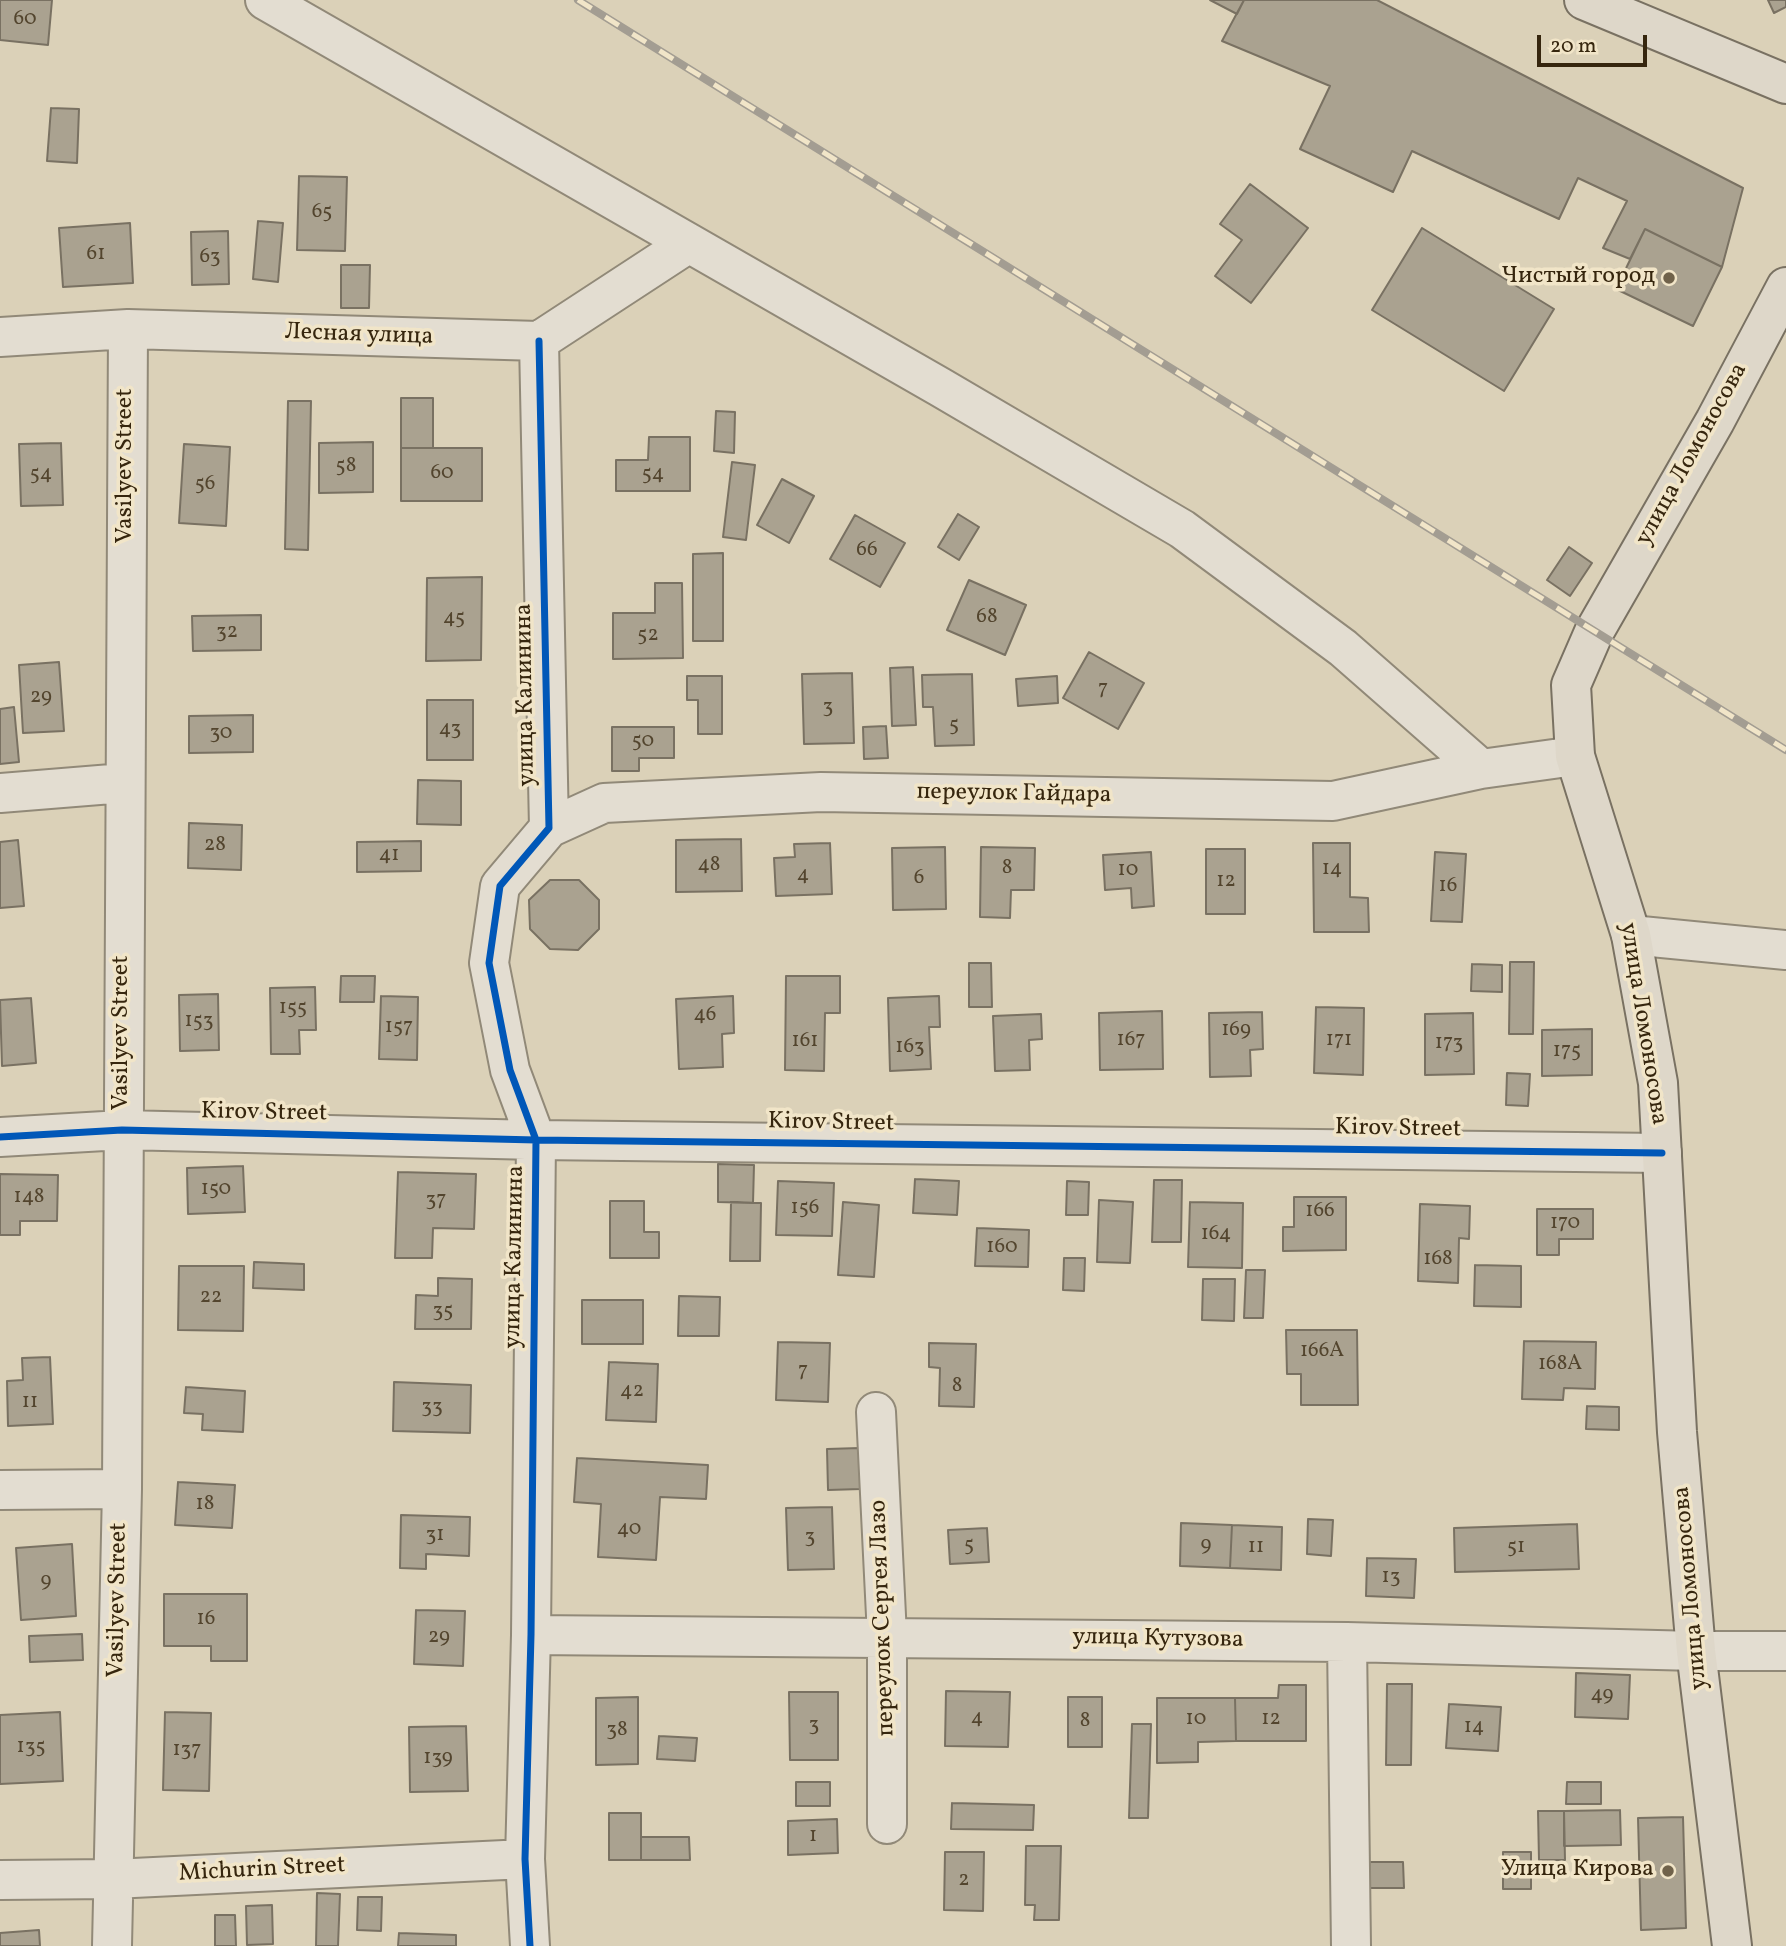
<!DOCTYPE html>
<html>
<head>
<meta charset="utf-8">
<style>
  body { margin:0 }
  #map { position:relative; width:1786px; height:1946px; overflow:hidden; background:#dbd1b8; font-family:Vollkorn,serif }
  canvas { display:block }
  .scale { position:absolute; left:1537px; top:35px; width:110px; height:32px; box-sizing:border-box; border:4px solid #36260e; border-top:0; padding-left:9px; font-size:21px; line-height:24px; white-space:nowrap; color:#36260e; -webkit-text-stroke:5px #f1e5c8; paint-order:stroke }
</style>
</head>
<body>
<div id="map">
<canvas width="1786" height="1946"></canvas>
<div class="scale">20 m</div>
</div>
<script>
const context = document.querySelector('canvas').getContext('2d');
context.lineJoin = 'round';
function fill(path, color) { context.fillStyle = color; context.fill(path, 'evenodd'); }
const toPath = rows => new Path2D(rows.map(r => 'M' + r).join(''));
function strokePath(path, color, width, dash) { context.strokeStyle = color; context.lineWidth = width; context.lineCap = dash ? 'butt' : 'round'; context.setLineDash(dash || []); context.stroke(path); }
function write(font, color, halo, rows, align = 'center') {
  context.font = font + ' Vollkorn,serif'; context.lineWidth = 7; context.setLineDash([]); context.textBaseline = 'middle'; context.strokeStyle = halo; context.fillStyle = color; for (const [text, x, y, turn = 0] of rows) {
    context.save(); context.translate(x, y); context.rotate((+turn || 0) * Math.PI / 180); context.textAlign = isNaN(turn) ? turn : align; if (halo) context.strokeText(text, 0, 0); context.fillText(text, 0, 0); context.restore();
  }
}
const building = toPath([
  [0,0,52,0,48,45,0,40,0,0],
  [1210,0,1244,0,1237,14,1210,0],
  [1244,0,1377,0,1743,188,1722,267,1645,229,1630,259,1603,248,1627,201,1578,178,1559,219,1412,151,1393,192,1300,149,1330,86,1222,41,1244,0],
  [1768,0,1786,0,1786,7,1774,13,1768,0],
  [51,108,79,109,77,163,47,161,51,108],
  [299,176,347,177,345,251,297,250,299,176],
  [1250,184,1308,228,1251,303,1215,276,1242,240,1220,224,1250,184],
  [258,221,283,223,278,282,253,279,258,221],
  [130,223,133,283,63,287,59,228,130,223],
  [1422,228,1554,309,1504,391,1372,310,1422,228],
  [1645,229,1722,267,1693,326,1616,289,1645,229],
  [228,231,229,284,192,285,191,232,228,231],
  [341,265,370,265,369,308,341,308,341,265],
  [401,398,433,398,433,448,401,448,401,398],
  [288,401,311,401,308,550,285,549,288,401],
  [716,411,735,412,734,453,714,451,716,411],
  [649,437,690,437,690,491,616,491,616,460,648,460,649,437],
  [373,442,373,492,319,493,319,443,373,442],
  [61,443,63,505,21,506,19,444,61,443],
  [184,444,230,447,226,526,179,523,184,444],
  [401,448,482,448,482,501,401,501,401,448],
  [732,462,755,465,746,540,723,537,732,462],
  [782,479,814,496,789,543,757,525,782,479],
  [958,514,979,527,959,560,938,547,958,514],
  [855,515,905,543,880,587,830,559,855,515],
  [1569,547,1592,563,1570,596,1547,580,1569,547],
  [723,553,723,641,693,641,693,554,723,553],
  [482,577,481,660,426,661,427,578,482,577],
  [969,580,1026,605,1005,655,947,630,969,580],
  [655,583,682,583,683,658,613,659,613,613,655,613,655,583],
  [261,615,261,650,193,651,192,616,261,615],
  [1089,652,1144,683,1118,729,1063,698,1089,652],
  [59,662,64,731,23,733,19,665,59,662],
  [913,667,916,725,892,726,890,668,913,667],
  [852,673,854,743,804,744,802,674,852,673],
  [972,674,974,745,935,746,933,707,923,707,922,675,972,674],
  [687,676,722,676,722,734,698,734,698,700,687,700,687,676],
  [1057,676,1058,703,1018,706,1016,679,1057,676],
  [427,700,473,700,473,760,427,760,427,700],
  [14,707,19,762,0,764,0,709,14,707],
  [253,715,253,752,189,753,189,716,253,715],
  [886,726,888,758,864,759,863,727,886,726],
  [612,727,674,727,674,758,639,758,639,771,612,771,612,727],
  [418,780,461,781,461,825,417,824,418,780],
  [189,823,242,825,241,870,188,868,189,823],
  [741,839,742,891,676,892,676,840,741,839],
  [18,840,24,906,0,908,0,842,18,840],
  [421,841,421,871,357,872,357,842,421,841],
  [830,843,832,894,776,896,774,858,795,857,794,844,830,843],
  [1313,843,1350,843,1350,897,1368,898,1369,932,1314,932,1313,843],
  [945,847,946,909,893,910,892,848,945,847],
  [981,847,1035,848,1034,890,1011,890,1010,918,980,917,981,847],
  [1206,849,1245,849,1245,914,1206,914,1206,849],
  [1151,852,1154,906,1132,908,1131,888,1105,890,1103,855,1151,852],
  [1435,852,1466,854,1462,922,1431,921,1435,852],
  [550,880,579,880,599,900,599,929,578,950,550,949,530,929,529,900,550,880],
  [1510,962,1534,962,1533,1034,1509,1034,1510,962],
  [969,963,991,963,992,1007,969,1007,969,963],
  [1472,964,1502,965,1502,992,1471,991,1472,964],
  [341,976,375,976,374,1002,340,1002,341,976],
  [786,976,840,976,840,1013,825,1013,824,1071,785,1070,786,976],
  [315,987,316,1030,299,1030,300,1054,271,1054,270,988,315,987],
  [218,994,219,1050,180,1051,179,995,218,994],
  [381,996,418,997,417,1060,379,1059,381,996],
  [733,996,734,1033,722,1034,723,1067,679,1069,676,999,733,996],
  [939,996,940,1027,929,1027,931,1069,890,1071,888,998,939,996],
  [31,998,36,1063,2,1066,0,1000,31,998],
  [1316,1007,1364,1008,1363,1075,1314,1073,1316,1007],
  [1162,1011,1163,1069,1100,1070,1099,1013,1162,1011],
  [1262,1012,1263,1049,1250,1050,1251,1076,1210,1077,1209,1013,1262,1012],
  [1473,1013,1474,1074,1425,1075,1425,1014,1473,1013],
  [1041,1014,1042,1039,1029,1040,1030,1070,995,1071,993,1016,1041,1014],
  [1592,1029,1592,1075,1542,1076,1542,1030,1592,1029],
  [1507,1073,1530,1074,1528,1106,1506,1105,1507,1073],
  [718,1164,754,1165,753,1203,718,1202,718,1164],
  [243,1166,245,1212,188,1214,187,1168,243,1166],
  [398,1172,476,1174,474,1229,433,1228,432,1258,395,1258,398,1172],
  [0,1174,58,1175,57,1221,20,1221,20,1235,0,1235,0,1174],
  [915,1179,959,1181,957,1215,913,1213,915,1179],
  [1154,1180,1182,1180,1181,1242,1152,1242,1154,1180],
  [778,1181,834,1183,832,1236,776,1235,778,1181],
  [1067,1181,1089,1182,1088,1215,1066,1215,1067,1181],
  [1294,1197,1346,1197,1346,1250,1283,1251,1283,1227,1294,1227,1294,1197],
  [1099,1200,1133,1202,1130,1263,1097,1262,1099,1200],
  [610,1201,644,1201,644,1232,659,1232,659,1258,610,1258,610,1201],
  [731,1202,761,1203,760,1261,730,1261,731,1202],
  [843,1202,879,1205,874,1277,838,1275,843,1202],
  [1190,1202,1243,1203,1242,1268,1188,1267,1190,1202],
  [1420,1204,1470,1206,1469,1239,1459,1238,1458,1283,1418,1281,1420,1204],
  [1537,1209,1593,1209,1593,1239,1559,1239,1559,1255,1537,1255,1537,1209],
  [977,1228,1029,1230,1028,1267,975,1266,977,1228],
  [1064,1258,1085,1258,1084,1291,1063,1290,1064,1258],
  [254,1262,304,1264,304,1290,253,1288,254,1262],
  [1475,1265,1521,1266,1521,1307,1474,1306,1475,1265],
  [179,1266,244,1266,243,1331,178,1330,179,1266],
  [1246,1270,1265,1270,1263,1318,1244,1318,1246,1270],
  [438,1278,472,1279,471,1329,415,1329,416,1295,438,1296,438,1278],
  [1203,1279,1235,1279,1234,1321,1202,1320,1203,1279],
  [679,1296,720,1297,719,1336,678,1336,679,1296],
  [582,1300,643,1300,643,1344,582,1344,582,1300],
  [1286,1330,1357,1330,1358,1405,1301,1405,1301,1374,1287,1374,1286,1330],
  [1524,1341,1596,1342,1595,1389,1564,1388,1563,1400,1522,1399,1524,1341],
  [778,1342,830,1343,828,1402,776,1400,778,1342],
  [929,1343,976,1344,974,1407,939,1406,940,1368,929,1367,929,1343],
  [50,1357,53,1424,8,1426,7,1381,23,1380,22,1358,50,1357],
  [609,1362,658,1364,656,1422,606,1420,609,1362],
  [394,1382,471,1385,470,1433,393,1431,394,1382],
  [186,1387,245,1391,243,1432,202,1430,203,1414,184,1413,186,1387],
  [1587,1406,1619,1407,1619,1430,1586,1429,1587,1406],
  [860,1448,861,1489,828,1490,827,1449,860,1448],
  [577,1458,708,1465,706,1499,660,1497,656,1560,598,1557,601,1504,574,1502,577,1458],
  [178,1482,235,1485,232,1528,175,1525,178,1482],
  [832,1507,834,1569,788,1570,786,1508,832,1507],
  [401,1515,470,1517,469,1556,426,1554,426,1569,400,1568,401,1515],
  [1308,1519,1333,1520,1331,1556,1307,1554,1308,1519],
  [1181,1523,1232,1525,1230,1568,1180,1566,1181,1523],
  [1577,1524,1579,1569,1455,1572,1454,1528,1577,1524],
  [1232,1525,1282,1527,1281,1570,1230,1568,1232,1525],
  [987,1528,989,1562,950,1564,948,1530,987,1528],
  [72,1544,76,1616,21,1620,16,1548,72,1544],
  [1367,1558,1416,1559,1414,1598,1366,1596,1367,1558],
  [164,1594,247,1594,247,1661,211,1661,211,1646,164,1646,164,1594],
  [416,1610,465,1611,463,1666,414,1664,416,1610],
  [82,1634,83,1660,30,1662,29,1636,82,1634],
  [1576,1673,1630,1675,1628,1719,1575,1717,1576,1673],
  [1387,1684,1412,1684,1411,1765,1386,1765,1387,1684],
  [1279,1685,1306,1685,1306,1741,1236,1741,1235,1698,1278,1698,1279,1685],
  [946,1691,1010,1692,1008,1747,945,1746,946,1691],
  [789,1692,838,1692,838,1760,790,1760,789,1692],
  [638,1697,638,1764,596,1765,596,1698,638,1697],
  [1068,1697,1102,1697,1102,1747,1068,1747,1068,1697],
  [1157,1698,1235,1698,1236,1741,1198,1742,1198,1762,1157,1763,1157,1698],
  [1449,1704,1501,1707,1498,1751,1446,1748,1449,1704],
  [60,1712,63,1781,0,1784,0,1715,60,1712],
  [165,1712,211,1713,209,1791,163,1790,165,1712],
  [1132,1724,1151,1724,1148,1818,1129,1818,1132,1724],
  [466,1726,468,1791,410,1792,409,1727,466,1726],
  [659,1736,697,1738,695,1761,657,1759,659,1736],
  [796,1782,830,1782,830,1806,796,1806,796,1782],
  [1567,1782,1601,1782,1601,1804,1566,1804,1567,1782],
  [952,1803,1034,1805,1033,1830,951,1829,952,1803],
  [1620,1810,1621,1845,1564,1846,1564,1811,1620,1810],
  [1538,1811,1564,1811,1565,1860,1539,1860,1538,1811],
  [609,1813,641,1813,641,1860,609,1860,609,1813],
  [1683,1817,1686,1928,1641,1930,1638,1818,1683,1817],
  [837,1819,838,1853,788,1855,788,1821,837,1819],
  [641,1837,689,1837,690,1860,641,1860,641,1837],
  [1026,1846,1061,1846,1059,1920,1034,1920,1035,1905,1025,1905,1026,1846],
  [945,1852,984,1852,983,1911,944,1910,945,1852],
  [1503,1852,1531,1852,1531,1889,1503,1889,1503,1852],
  [1368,1862,1403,1862,1404,1888,1368,1888,1368,1862],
  [317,1893,340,1894,338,1946,316,1946,317,1893],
  [358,1897,382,1897,381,1931,357,1930,358,1897],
  [272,1905,273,1944,247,1945,246,1906,272,1905],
  [215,1915,235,1915,236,1946,215,1946,215,1915],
  [39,1930,40,1946,0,1946,0,1933,39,1930],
  [399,1933,456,1935,456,1946,398,1946,399,1933]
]);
const minor = toPath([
  [265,0,940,387,1182,529,1343,648,1481,769,1575,756],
  [0,337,128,329,539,341,689,243],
  [0,793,124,783],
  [549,828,604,803,821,792,1333,801,1481,769],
  [1631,935,1786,950],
  [0,1137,122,1130,536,1140,1662,1153],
  [876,1412,887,1636,887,1824],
  [0,1490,122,1489],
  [531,1635,1347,1642,1696,1651,1786,1651],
  [1347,1642,1351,1946],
  [0,1880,113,1879,525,1859],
  [112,1946,122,1489,128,329],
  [530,1946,525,1859,531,1635,536,1140,510,1070,489,963,500,886,549,828,539,341]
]);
const major = toPath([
  [1584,0,1786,84],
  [1732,1946,1696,1651,1677,1432,1658,1083,1631,935,1575,756,1571,685,1594,632,1715,421,1786,287]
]);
const rail = toPath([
  [578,0,1786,750]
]);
const cycleway = toPath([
  [0,1137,122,1130,536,1140,1662,1153],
  [530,1946,525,1859,531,1635,536,1140,510,1070,489,963,500,886,549,828,539,341]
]);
const markers = [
  [1669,278,7,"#70624a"],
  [1668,1871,7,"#70624a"]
];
const numberNames = [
  ["60",25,20],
  ["65",322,213],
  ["61",96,255],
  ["63",210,258],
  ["58",346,467],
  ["60",442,474],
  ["54",41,475],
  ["54",653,475],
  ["56",205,485],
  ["66",867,551],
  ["68",987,618],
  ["45",454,619],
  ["32",227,633],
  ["52",648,636],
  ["7",1103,690],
  ["29",41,698],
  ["3",828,708],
  ["5",954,726],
  ["43",450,730],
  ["30",221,734],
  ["50",643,742],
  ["28",215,846],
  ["41",389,856],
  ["48",709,866],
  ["8",1007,869],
  ["14",1332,870],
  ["10",1128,871],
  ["4",803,876],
  ["6",919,879],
  ["12",1226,882],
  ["16",1448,887],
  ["155",293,1009],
  ["46",705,1016],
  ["153",199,1022],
  ["157",399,1028],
  ["169",1236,1031],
  ["167",1131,1041],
  ["171",1339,1041],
  ["161",805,1042],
  ["173",1449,1044],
  ["163",910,1048],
  ["175",1567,1052],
  ["150",216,1190],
  ["148",29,1198],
  ["37",436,1201],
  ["156",805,1209],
  ["166",1320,1212],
  ["170",1565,1224],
  ["164",1216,1235],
  ["160",1002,1248],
  ["168",1438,1260],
  ["22",211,1298],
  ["35",443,1312],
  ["166А",1322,1352],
  ["168А",1560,1365],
  ["7",803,1372],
  ["8",957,1387],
  ["42",632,1392],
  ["11",30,1403],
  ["33",432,1408],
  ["18",205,1505],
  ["40",629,1530],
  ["31",435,1536],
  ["3",810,1538],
  ["5",969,1546],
  ["9",1206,1546],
  ["11",1256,1548],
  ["51",1516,1548],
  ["13",1391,1578],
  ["9",46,1582],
  ["16",206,1620],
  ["29",439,1638],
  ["49",1602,1696],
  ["4",977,1719],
  ["10",1196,1720],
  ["12",1271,1720],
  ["8",1085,1722],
  ["3",814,1726],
  ["14",1474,1728],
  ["38",617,1731],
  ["135",31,1748],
  ["137",187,1751],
  ["139",438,1759],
  ["1",813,1837],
  ["2",964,1881]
];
const poiNames = [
  ["Чистый город",1655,278],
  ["Улица Кирова",1654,1871]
];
const streetNames = [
  ["Лесная улица",359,336,2],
  ["улица Ломоносова",1693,455,-61],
  ["Vasilyev Street",127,466,-90],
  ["улица Калинина",527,695,-91],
  ["переулок Гайдара",1014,795,1],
  ["улица Ломоносова",1642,1024,81],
  ["Vasilyev Street",123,1033,-90],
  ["Kirov Street",264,1114,1],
  ["Kirov Street",831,1124,1],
  ["Kirov Street",1398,1130,1],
  ["улица Калинина",516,1257,-89],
  ["улица Ломоносова",1692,1588,-95],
  ["Vasilyev Street",119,1600,-89],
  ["переулок Сергея Лазо",884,1618,-92],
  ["улица Кутузова",1158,1640,1],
  ["Michurin Street",262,1871,-3]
];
fill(building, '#aaa290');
strokePath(building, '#797162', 2);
strokePath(minor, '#918978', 42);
strokePath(major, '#797162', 42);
strokePath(minor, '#e3ddd1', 38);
strokePath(major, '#ded7c9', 38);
strokePath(rail, '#a39d92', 8);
strokePath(rail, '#f1e5c8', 5, [16]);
strokePath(cycleway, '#0057b8', 7);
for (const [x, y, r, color] of markers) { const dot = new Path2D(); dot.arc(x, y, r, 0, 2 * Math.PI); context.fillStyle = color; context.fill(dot); strokePath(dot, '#f1e5c8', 2.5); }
write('21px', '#53452e', null, numberNames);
write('24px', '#36260e', '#f1e5c8', poiNames, 'right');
write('24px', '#36260e', '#f1e5c8', streetNames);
</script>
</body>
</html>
